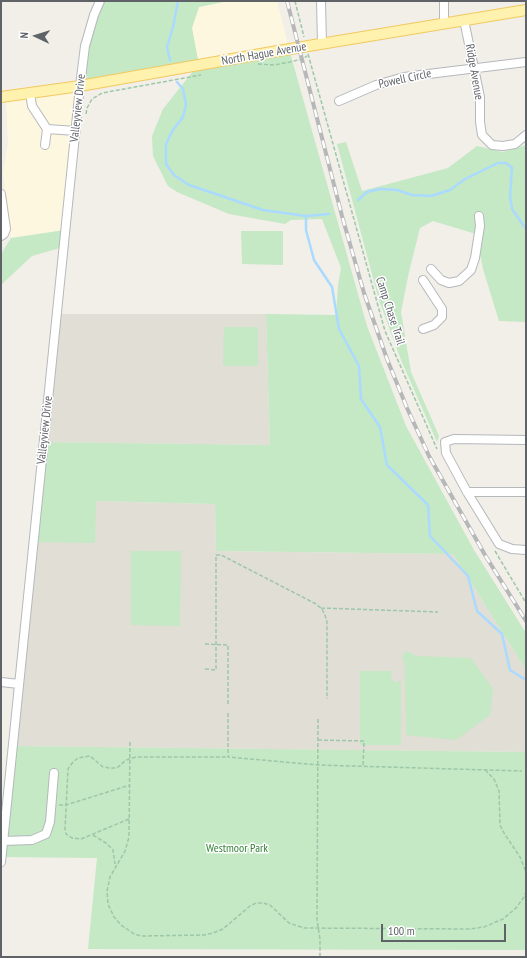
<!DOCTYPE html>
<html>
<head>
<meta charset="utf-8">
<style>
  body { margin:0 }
  #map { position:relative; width:527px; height:958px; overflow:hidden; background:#f1efe8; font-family:"PT Sans Narrow",sans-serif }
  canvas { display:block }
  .frame { position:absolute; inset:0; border:2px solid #5f6368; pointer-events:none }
  .north { position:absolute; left:16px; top:16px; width:40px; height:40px; -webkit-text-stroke:3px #fff; paint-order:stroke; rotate:274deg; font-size:11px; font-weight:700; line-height:16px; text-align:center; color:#5f6368 }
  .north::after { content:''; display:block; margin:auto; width:14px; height:18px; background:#5f6368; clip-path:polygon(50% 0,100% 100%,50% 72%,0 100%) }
  .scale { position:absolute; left:381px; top:924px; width:125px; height:18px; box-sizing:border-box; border:2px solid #5f6368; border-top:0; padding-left:5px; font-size:12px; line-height:14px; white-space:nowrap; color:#5f6368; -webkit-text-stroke:3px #fff; paint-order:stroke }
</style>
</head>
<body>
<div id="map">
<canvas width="527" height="958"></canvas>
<div class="frame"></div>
<div class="north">N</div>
<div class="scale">100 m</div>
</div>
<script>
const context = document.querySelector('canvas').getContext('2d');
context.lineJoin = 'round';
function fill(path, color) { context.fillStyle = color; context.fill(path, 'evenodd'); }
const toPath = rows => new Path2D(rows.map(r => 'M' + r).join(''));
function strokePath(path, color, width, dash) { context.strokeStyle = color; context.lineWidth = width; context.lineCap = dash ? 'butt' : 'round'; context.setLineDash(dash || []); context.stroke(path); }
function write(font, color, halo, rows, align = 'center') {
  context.font = font + ' "PT Sans Narrow",sans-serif'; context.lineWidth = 3; context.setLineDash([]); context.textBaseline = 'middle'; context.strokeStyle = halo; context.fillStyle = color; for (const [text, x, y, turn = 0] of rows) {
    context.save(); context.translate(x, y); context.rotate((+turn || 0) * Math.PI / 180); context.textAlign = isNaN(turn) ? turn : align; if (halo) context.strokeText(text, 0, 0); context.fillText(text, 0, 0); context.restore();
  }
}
const commercial = toPath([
  [228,1,277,1,289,49,199,65,192,28,199,7],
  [80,86,65,230,11,238,3,174,8,143,6,96]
]);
const education = toPath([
  [56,314,266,314,270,445,44,442],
  [96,501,215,504,216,551,453,554,526,670,526,752,13,746,34,542]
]);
const green = toPath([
  [100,1,228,1,199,7,192,28,199,65,289,49,367,326,406,426,474,550,526,633,526,670,453,554,216,551,215,504,96,501,95,543,34,542,44,442,270,445,266,314,336,315,338,285,341,268,322,219,291,220,285,224,229,214,177,192,168,186,153,156,152,136,163,109,198,65,80,86,85,46],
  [346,142,362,191,448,168,477,146,503,152,526,145,526,322,499,321,483,269,476,234,433,221,420,228,409,272,401,312,411,372,439,436,437,442,401,360,379,300,337,144],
  [65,230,63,247,32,256,1,285,1,254,11,238],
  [241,231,283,231,283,265,242,264],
  [224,327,258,327,258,366,226,366,223,364],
  [131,551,181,551,180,626,131,625],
  [406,651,417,656,471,658,493,689,490,715,456,740,406,735,405,666,402,656],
  [360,671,392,671,391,676,392,680,395,682,401,681,401,745,360,745],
  [13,746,526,752,526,950,88,949,97,858,1,857]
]);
const stream = toPath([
  [170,60,167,47,173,27,178,1],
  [177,82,183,89,186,105,183,117,173,130,166,144,166,164,174,175,189,185,263,210,306,216,329,214],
  [358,200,367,192,379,189,397,190,412,195,431,196,450,190,465,179,498,163,506,163,512,168,510,196,512,209,526,229],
  [306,216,306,230,314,260,332,287,339,329,359,366,361,399,380,427,387,465,428,505,430,536,468,576,477,611,502,634,510,670,526,680]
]);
const path = toPath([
  [295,1,304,37],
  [308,54,385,331,437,449],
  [258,64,274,65,290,62,302,59,307,56],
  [86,114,87,108,92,99,102,93,201,75],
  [495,551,526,603],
  [321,608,438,612],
  [205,644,228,645,228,706],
  [205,669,216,670,216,555,221,555,316,604,322,609,325,615,327,622,327,699],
  [228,713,228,757,318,765,522,771],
  [318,719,317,920,320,939,320,957],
  [318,740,364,741,363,767],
  [130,742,129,837,125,851,110,877,107,891,108,904,114,917,121,925,134,934,141,936,204,935,213,933,223,929,250,906,256,903,263,903,270,905,289,923,304,928,470,929,484,927,503,919,516,908,524,897,526,892],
  [485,770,494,779,499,791,500,825,504,833,520,857,526,872],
  [59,805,66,805,130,785],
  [129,819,81,839,72,838,66,834,65,829,68,769,73,762,78,758,90,756,103,767,110,768,117,768,126,760,136,757,228,757],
  [93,835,106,843,113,850,115,864]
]);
const minor = toPath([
  [321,1,322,44],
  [464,20,480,97,480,122,482,135,492,145,503,146,515,144,526,135],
  [444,23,444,1],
  [30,93,32,106,47,129,76,131],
  [339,101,376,85,404,77,526,62],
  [45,145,47,129],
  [1,194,6,229,4,234,1,236],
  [431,269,441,280,449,283,459,281,471,270,475,258,480,226,479,216],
  [423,329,434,325,442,317,442,309,423,280],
  [526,440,454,439,445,442,446,453,467,492,499,544,512,549,526,550],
  [467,492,526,492],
  [1,682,19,684],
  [3,841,32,840,46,834,50,822,54,773],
  [1,862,80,86,85,46,94,15,100,1]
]);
const major = toPath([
  [1,97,80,86,272,52,526,10]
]);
const rail = toPath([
  [287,1,342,216,364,293,387,359,407,408,429,456,485,555,526,621]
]);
const streetNames = [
  ["North Hague Avenue",264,54,-10],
  ["Ridge Avenue",474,72,80],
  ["Powell Circle",405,79,-12],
  ["Valleyview Drive",78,108,-84],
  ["Camp Chase Trail",390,311,72],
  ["Valleyview Drive",45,430,-84]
];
const parkNames = [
  ["Westmoor Park",237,849]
];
fill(commercial, '#fef7e0');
fill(education, '#e1ded6');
fill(green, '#c5e8c5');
strokePath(stream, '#aadaff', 2.5);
strokePath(minor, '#b5b8bc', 10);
strokePath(major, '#f2c960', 12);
strokePath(path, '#9cc7a9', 1.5, [4, 2]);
strokePath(minor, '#fff', 8);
strokePath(major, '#fff2af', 10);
strokePath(rail, '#b6b7b8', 4);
strokePath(rail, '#fff', 2.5, [8]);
write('12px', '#5f6368', '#fff', streetNames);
write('12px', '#348238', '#fff', parkNames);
</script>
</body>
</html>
